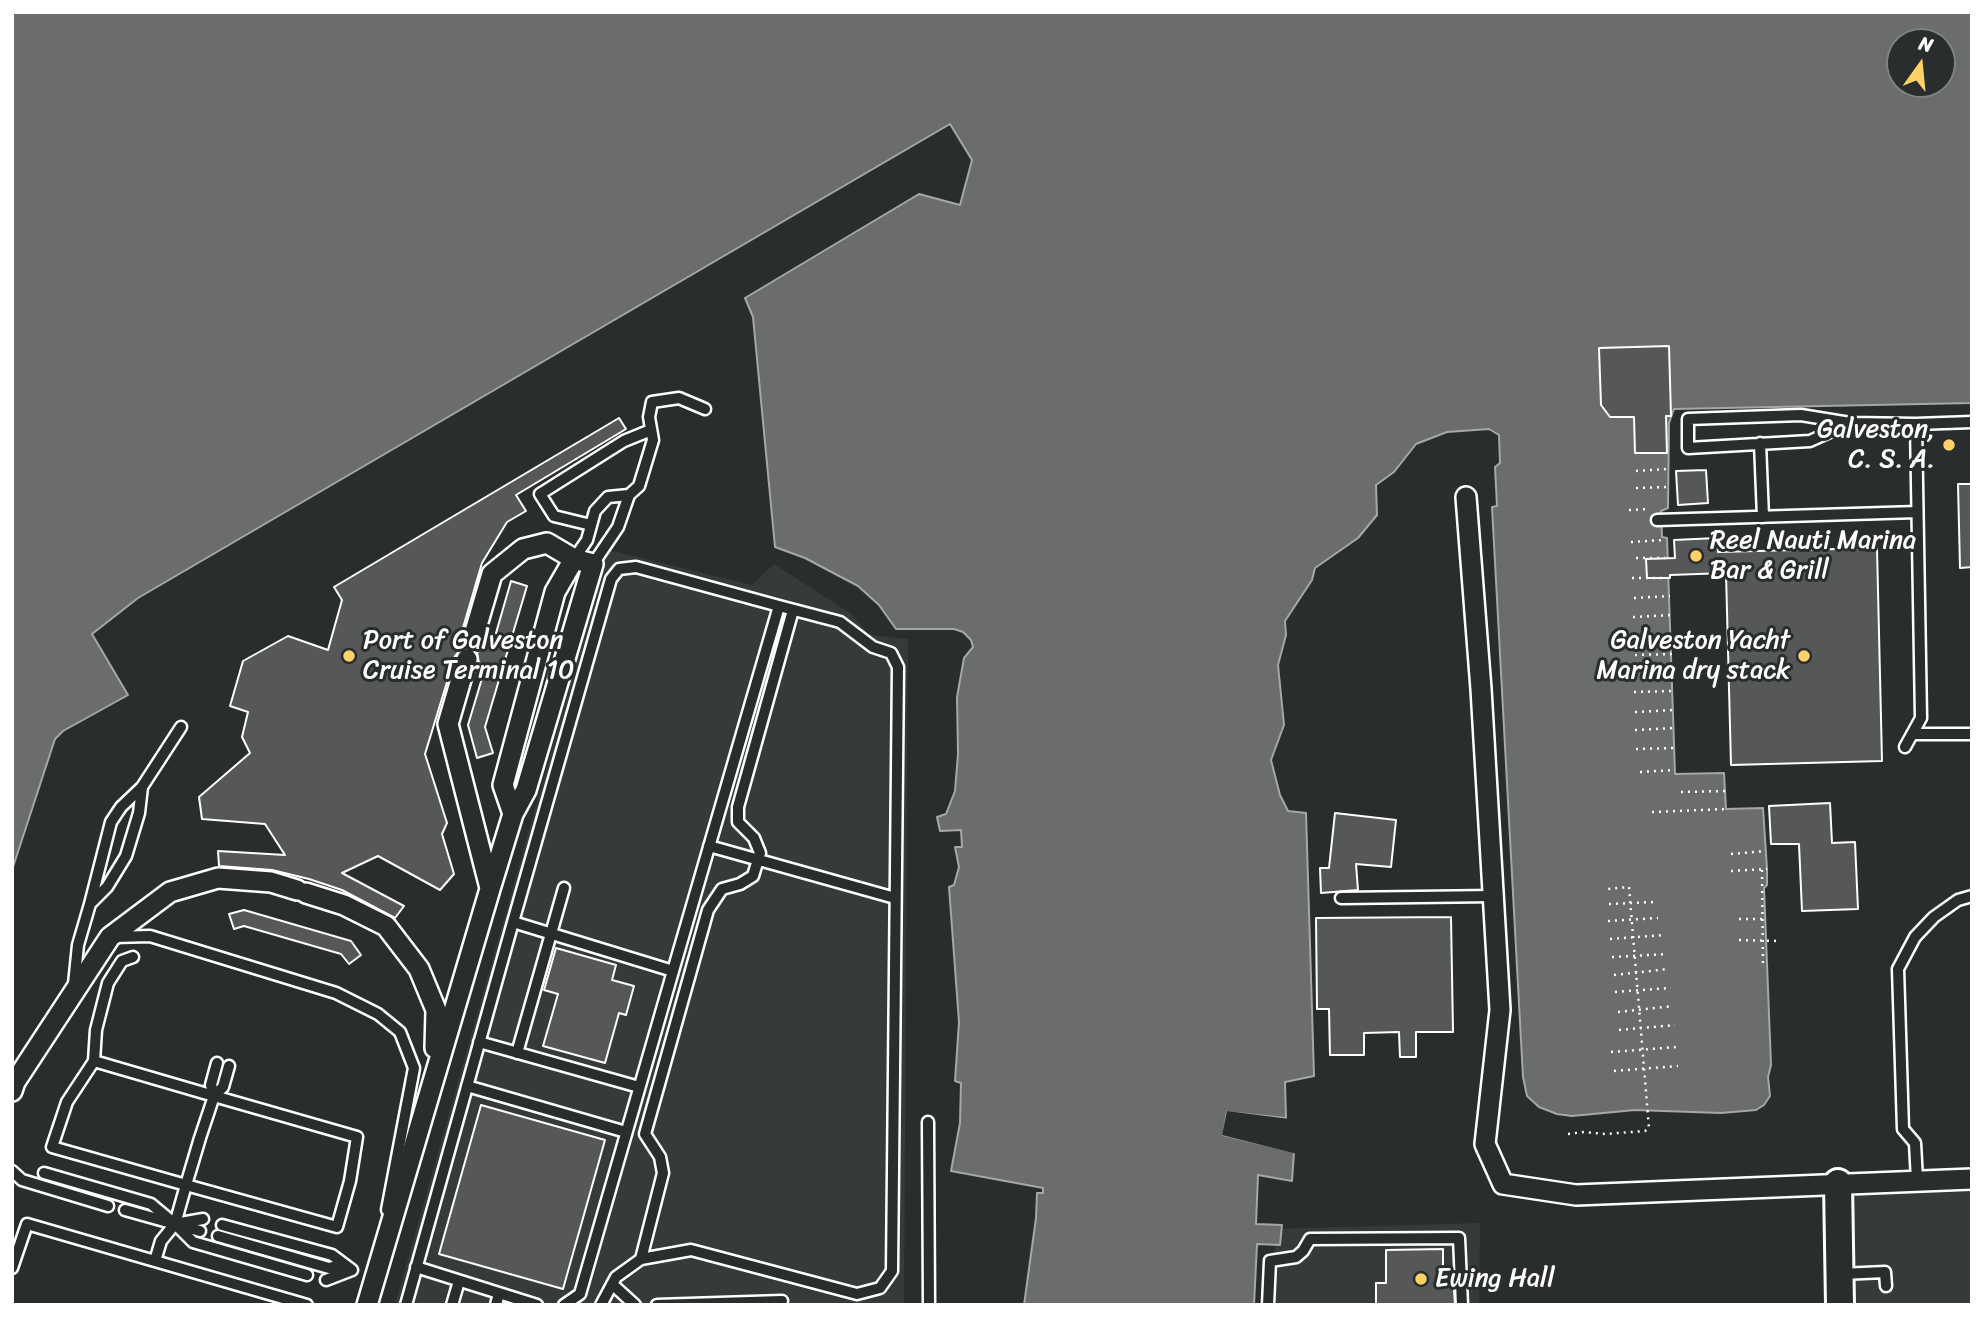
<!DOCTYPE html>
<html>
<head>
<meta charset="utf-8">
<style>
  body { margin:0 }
  #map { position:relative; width:1984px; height:1317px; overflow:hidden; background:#2a2d2e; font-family:Sriracha,sans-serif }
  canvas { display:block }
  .frame { position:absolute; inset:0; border:14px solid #fff; pointer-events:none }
  .north { position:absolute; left:1886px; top:28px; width:70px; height:70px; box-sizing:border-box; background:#2a2d2e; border:2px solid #7f8182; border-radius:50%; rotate:15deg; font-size:19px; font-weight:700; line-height:28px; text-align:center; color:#fff }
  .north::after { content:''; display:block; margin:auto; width:24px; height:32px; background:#ffd166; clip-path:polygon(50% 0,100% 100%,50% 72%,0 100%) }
</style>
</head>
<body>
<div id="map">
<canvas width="1984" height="1317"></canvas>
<div class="frame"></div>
<div class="north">N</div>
</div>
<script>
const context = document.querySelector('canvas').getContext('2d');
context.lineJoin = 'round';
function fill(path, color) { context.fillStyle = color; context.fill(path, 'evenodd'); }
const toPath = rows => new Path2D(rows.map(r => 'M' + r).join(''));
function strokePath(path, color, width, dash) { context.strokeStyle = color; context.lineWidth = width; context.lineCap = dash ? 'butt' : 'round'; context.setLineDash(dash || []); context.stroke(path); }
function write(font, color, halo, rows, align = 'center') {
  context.font = font + ' Sriracha,sans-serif'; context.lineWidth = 6; context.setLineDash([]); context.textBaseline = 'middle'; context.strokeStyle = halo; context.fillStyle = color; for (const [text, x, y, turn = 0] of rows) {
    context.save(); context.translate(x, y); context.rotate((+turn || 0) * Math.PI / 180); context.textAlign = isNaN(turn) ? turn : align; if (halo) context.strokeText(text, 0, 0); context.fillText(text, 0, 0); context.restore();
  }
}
const built = toPath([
  [608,550,752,585,774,564,850,613,870,635,908,639,904,1305,395,1305],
  [1972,1192,1972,1305,1854,1305,1851,1194],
  [1480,1223,1479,1305,1273,1305,1276,1229]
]);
const water = toPath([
  [12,12,1972,12,1972,403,1674,409,1669,423,1668,508,1661,511,1662,537,1667,538,1675,774,1724,773,1726,809,1763,808,1767,869,1767,885,1764,888,1771,1065,1768,1077,1770,1096,1764,1105,1756,1110,1721,1113,1635,1110,1572,1116,1557,1114,1539,1107,1527,1096,1523,1077,1492,507,1497,506,1495,467,1500,463,1499,435,1489,429,1447,432,1416,444,1394,472,1376,485,1377,515,1358,538,1315,568,1312,580,1285,621,1286,635,1278,665,1284,725,1271,760,1280,795,1288,811,1306,813,1314,1076,1285,1082,1286,1118,1227,1112,1223,1135,1294,1152,1292,1181,1258,1175,1256,1224,1282,1225,1280,1245,1257,1244,1254,1305,1024,1305,1036,1218,1037,1193,1043,1193,1043,1188,951,1171,960,1123,961,1083,955,1081,959,1022,949,887,954,885,959,867,955,847,962,847,961,830,940,831,937,817,946,814,955,791,958,754,957,697,964,658,973,647,971,640,963,632,954,629,896,629,879,605,858,586,805,558,775,547,753,317,745,298,919,194,960,205,972,160,950,124,138,598,92,634,128,695,63,731,55,739,12,870,12,12],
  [1900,42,1942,42,1942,84,1900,84,1900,42]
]);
const pier = toPath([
  [1227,1111,1289,1119,1285,1121,1230,1115,1226,1133,1295,1149,1297,1154,1222,1135]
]);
const building = toPath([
  [1669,346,1671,416,1666,416,1667,453,1635,453,1634,417,1610,417,1601,405,1599,348,1669,346],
  [619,418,626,429,516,495,526,511,507,522,482,563,460,638,462,648,455,656,425,754,447,823,442,834,454,874,440,890,378,856,342,873,404,906,395,918,342,890,309,879,272,870,219,866,218,851,285,855,265,824,202,819,199,797,250,753,242,737,248,712,230,706,243,661,288,636,328,650,342,600,334,587,619,418],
  [1706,470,1708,503,1678,505,1676,471,1706,470],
  [1958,484,1972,484,1972,567,1960,568,1958,484],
  [1717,538,1718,552,1877,548,1882,761,1731,765,1726,573,1670,575,1670,578,1647,578,1646,559,1675,558,1674,540,1717,538],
  [511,581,527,586,485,727,493,753,477,758,468,725,486,665,479,663,477,653,484,645,492,647,511,581],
  [1830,803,1832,843,1855,842,1858,909,1802,911,1799,844,1771,844,1769,806,1830,803],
  [1335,813,1396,820,1391,867,1356,864,1358,890,1321,893,1320,868,1329,868,1335,813],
  [244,910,351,941,361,955,349,964,341,954,244,926,234,929,229,914,244,910],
  [1451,917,1453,1032,1416,1032,1416,1057,1400,1057,1399,1032,1364,1033,1364,1055,1330,1055,1329,1009,1317,1009,1316,918,1451,917],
  [556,948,616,965,612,980,634,986,626,1015,619,1013,605,1063,543,1046,558,994,544,990,556,948],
  [481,1105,605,1140,563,1289,439,1254,481,1105],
  [1443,1249,1443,1275,1453,1274,1455,1305,1376,1305,1376,1283,1386,1283,1386,1250,1443,1249]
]);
const path = toPath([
  [1636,471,1667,469],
  [1636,488,1667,487],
  [1629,510,1650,509],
  [1631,542,1664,540],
  [1636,558,1665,558],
  [1632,578,1668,578],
  [1634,598,1670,596],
  [1633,617,1671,615],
  [1634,636,1671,635],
  [1635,655,1672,654],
  [1634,673,1672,672],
  [1634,692,1673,691],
  [1635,712,1673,710],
  [1635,730,1674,728],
  [1636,749,1674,748],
  [1640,772,1675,770],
  [1681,792,1725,791],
  [1652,812,1726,809],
  [1731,854,1766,851],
  [1762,870,1763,968],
  [1731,871,1767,869],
  [1609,904,1654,902],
  [1739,919,1762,919],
  [1608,921,1658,918],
  [1610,939,1665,935],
  [1739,940,1780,941],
  [1612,957,1668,954],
  [1614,975,1668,969],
  [1615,992,1671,988],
  [1618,1012,1673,1006],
  [1619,1030,1675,1025],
  [1611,1052,1677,1047],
  [1614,1071,1678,1066],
  [1568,1134,1584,1132,1605,1134,1645,1131,1649,1128,1629,887,1607,889]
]);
const lane = toPath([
  [1850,423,1810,441,1688,448,1688,419,1801,415,1850,423,1916,424,1972,422],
  [1760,443,1763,517],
  [1657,520,1917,512],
  [591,525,554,516,540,494,624,441,651,430],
  [574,559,587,540,595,511,608,497,629,495],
  [593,564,618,527,629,495,639,486,653,440,649,417,652,402,679,398,705,409],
  [1912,734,1972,734],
  [1905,747,1921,718,1916,424],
  [142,787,181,727],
  [709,846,895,898],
  [1341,898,1494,896],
  [513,922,611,579,619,569,636,567,779,606,673,971],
  [114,937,150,936,336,993,378,1014,400,1032,414,1068,387,1210],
  [74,984,78,945,90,904,107,887,126,856,139,813,142,787,121,807,111,822,90,904],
  [479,1042,639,1087],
  [517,1053,564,888],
  [94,1061,96,1030,108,983,122,961,133,957],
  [467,1086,626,1132],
  [214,1096,211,1085,217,1063],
  [214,1096,223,1087,229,1066],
  [928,1122,929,1305],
  [12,1171,22,1180,108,1206],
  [44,1173,151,1204,175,1224,125,1210],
  [1917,1180,1915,1143,1903,1129,1898,969,1915,937,1934,917,1958,900,1972,896],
  [203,1219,175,1224,193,1242,307,1275],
  [179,1225,200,1231],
  [222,1225,332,1255,352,1270,326,1280],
  [218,1236,329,1268,344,1264],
  [641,1259,663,1173,660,1157,645,1134,708,910,722,889,740,884,753,876,760,853,754,838,738,822,738,807,793,610],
  [155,1261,161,1241,175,1224,186,1185,200,1138,214,1096,94,1061,67,1102,52,1147,186,1185,337,1227,350,1181,357,1137,214,1096],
  [416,1267,537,1305],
  [12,1268,27,1224,307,1305],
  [1841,1274,1885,1272,1886,1286],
  [612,1284,635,1305],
  [406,1305,513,922,673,971,580,1294,564,1305],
  [452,1305,459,1281],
  [496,1305,499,1293],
  [601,1305,616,1277,641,1259,691,1250,857,1294,880,1288,892,1271,898,667,891,653,873,647,840,622,779,606],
  [657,1305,782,1301],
  [1268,1305,1270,1261,1296,1257,1303,1251,1310,1239,1459,1238,1462,1305]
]);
const street = toPath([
  [1466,497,1481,689,1500,1010,1485,1144,1503,1184,1576,1195,1972,1179],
  [467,659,448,724,490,888],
  [513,814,503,785,555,592,574,559],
  [306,893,344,905,386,926,419,969,436,1010,435,1048],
  [12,1091,15,1082,110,937,170,892,218,878,271,882,297,890],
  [367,1305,490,889,513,814,526,790,593,564,574,559,547,543,523,549,492,574,472,642]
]);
const secondary = toPath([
  [1838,1183,1840,1305]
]);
const markers = [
  [1949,445,7,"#ffd166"],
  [1696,556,7,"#ffd166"],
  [349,656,7,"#ffd166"],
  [1804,656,7,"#ffd166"],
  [1421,1279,7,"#ffd166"]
];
const poiNames = [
  ["Galveston,",1935,430,"right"],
  ["C. S. A.",1935,460,"right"],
  ["Reel Nauti Marina",1710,541],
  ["Bar & Grill",1710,571],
  ["Port of Galveston",363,641],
  ["Cruise Terminal 10",363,671],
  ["Galveston Yacht",1790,641,"right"],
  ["Marina dry stack",1790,671,"right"],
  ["Ewing Hall",1435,1279]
];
fill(built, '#373a3b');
fill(water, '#6a6c6d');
strokePath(water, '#a6a7a7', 2);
fill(pier, '#2a2d2e');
fill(building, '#555758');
strokePath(building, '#fff', 2);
strokePath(lane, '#fff', 15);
strokePath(street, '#fff', 24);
strokePath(secondary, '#fff', 32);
strokePath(path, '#fff', 2.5, [2, 5]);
strokePath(lane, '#2a2d2e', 10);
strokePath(street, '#2a2d2e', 19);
strokePath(secondary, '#2a2d2e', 26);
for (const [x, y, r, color] of markers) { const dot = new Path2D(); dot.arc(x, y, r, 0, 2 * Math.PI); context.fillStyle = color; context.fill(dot); strokePath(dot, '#2a2d2e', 2.5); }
write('26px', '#fff', '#2a2d2e', poiNames, 'left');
</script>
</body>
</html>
